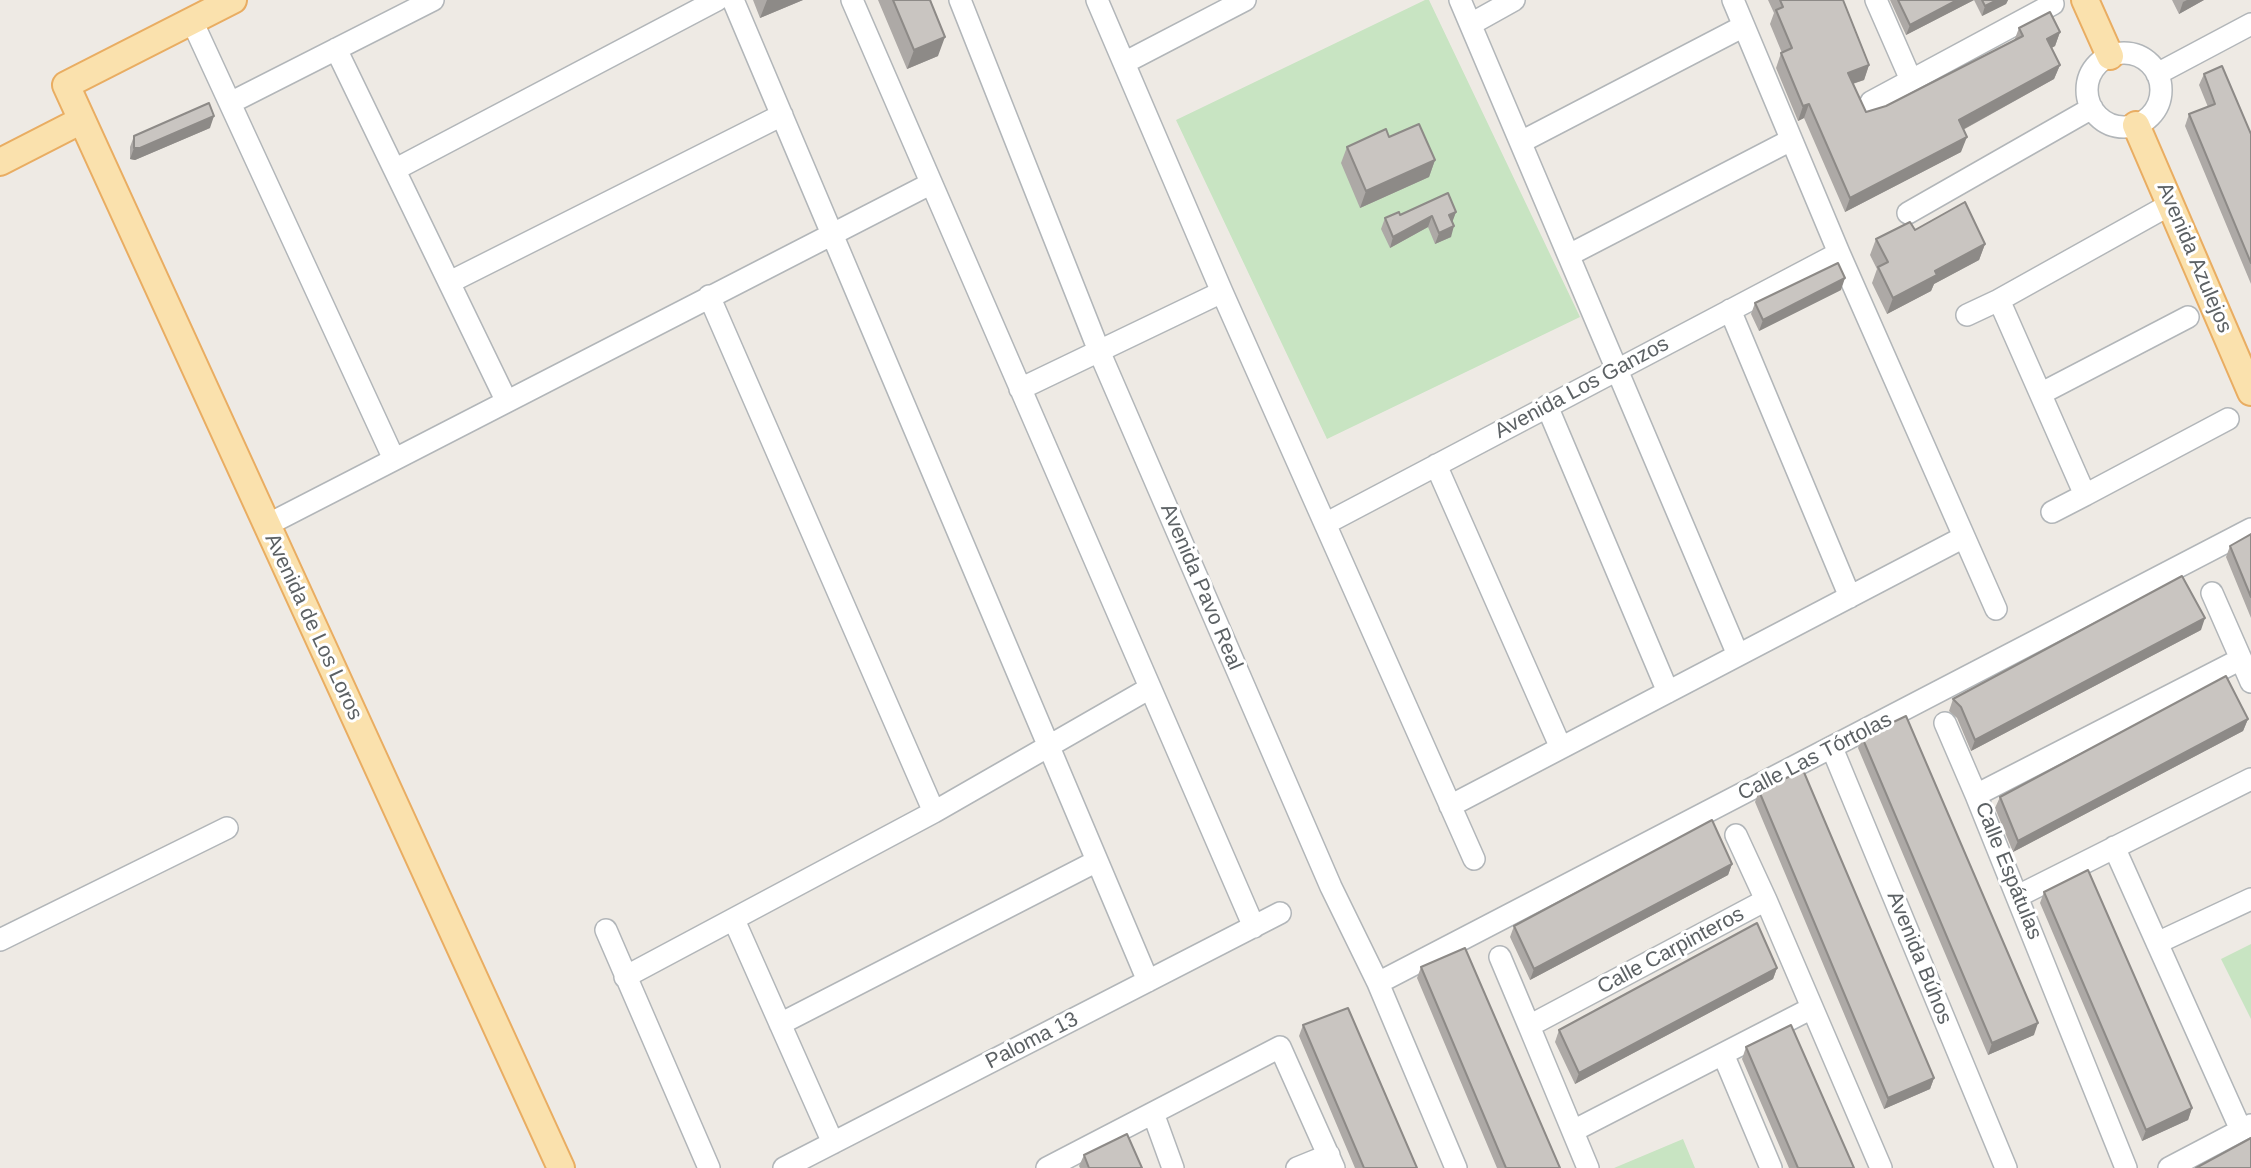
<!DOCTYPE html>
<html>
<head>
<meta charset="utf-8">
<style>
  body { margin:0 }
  canvas { display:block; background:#eeeae4 }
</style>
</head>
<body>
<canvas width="2251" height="1168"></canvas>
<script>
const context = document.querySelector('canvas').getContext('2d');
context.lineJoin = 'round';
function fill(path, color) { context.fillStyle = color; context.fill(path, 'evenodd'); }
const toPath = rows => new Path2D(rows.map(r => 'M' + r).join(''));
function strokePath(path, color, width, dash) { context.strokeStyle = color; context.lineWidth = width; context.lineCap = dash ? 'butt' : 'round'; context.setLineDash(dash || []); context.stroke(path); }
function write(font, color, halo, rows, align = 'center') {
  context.font = font + ' Helvetica,sans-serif'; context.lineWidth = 6; context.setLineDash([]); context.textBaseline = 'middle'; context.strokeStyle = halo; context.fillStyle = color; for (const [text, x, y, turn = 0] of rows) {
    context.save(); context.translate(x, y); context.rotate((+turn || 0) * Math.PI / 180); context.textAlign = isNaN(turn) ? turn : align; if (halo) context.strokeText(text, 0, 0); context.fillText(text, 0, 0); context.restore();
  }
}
const green = toPath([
  [1425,0,1429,0,1580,317,1327,439,1176,120],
  [2251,944,2251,1019,2221,959],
  [1683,1139,1695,1168,1614,1168]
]);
const minor = toPath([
  [733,0,1148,981],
  [852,0,1254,927],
  [960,0,1099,351,1331,887,1378,983,1456,1168],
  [1097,0,1222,292,1474,859],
  [1460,0,1738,655],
  [1733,0,1839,253,1996,609],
  [1876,0,1911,80],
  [192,21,393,457],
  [1471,24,1514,0],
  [336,49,506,400],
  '2087 90a37 37 0 1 1 74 0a37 37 0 1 1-74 0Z',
  [1124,63,1245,0],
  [2157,74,2251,24],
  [1871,102,2053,4],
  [230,103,433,0],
  [1521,142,1744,26],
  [396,169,717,0],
  [2171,204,1999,300,2085,495,2228,419],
  [1908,213,2092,108],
  [1569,255,1791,140],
  [450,282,782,115],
  [709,296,934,812],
  [1730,310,1850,597],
  [1967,315,1999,300],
  [1020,389,1222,292],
  [2042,393,2188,317],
  [1547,406,1668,692],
  [1436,465,1561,748],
  [2052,512,2085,495],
  [1325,524,1839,253],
  [267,525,930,184],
  [2212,593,2241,659],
  [1945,723,1976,795],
  [1832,748,2006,1168],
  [1450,806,1964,537],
  [1736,835,1766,900],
  [2114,847,2241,1130],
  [2018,896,2251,779],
  [734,920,833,1143],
  [606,930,709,1168],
  [0,940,227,828],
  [2157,943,2251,899],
  [1500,957,1529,1026],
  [625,977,934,812,1150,688],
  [1378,983,2251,529],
  [780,1024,1097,861],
  [1723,1054,1771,1168],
  [1153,1113,1173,1168],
  [1573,1131,1812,1008],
  [784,1168,1280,913],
  [1047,1168,1280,1047,1334,1168],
  [1297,1168,1329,1155],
  [1588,1168,1529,1026,1766,900,1881,1168],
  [2126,1168,1976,795,2241,659,2251,682],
  [2169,1168,2251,1125]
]);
const major = toPath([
  [233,0,66,85,561,1168],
  [2085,0,2110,56],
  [2136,125,2251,392],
  [0,162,82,120]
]);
const wall = toPath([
  [753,0,803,0,760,18],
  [878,0,931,0,938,56,907,69],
  [1768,0,1843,0,1869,65,1864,80,1853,84,1866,112,1886,106,2014,41,2019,28,2060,32,2055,46,2051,48,2060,65,2054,79,1963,130,1961,152,1845,212,1804,118,1798,121,1776,68,1781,53,1782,53,1770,24,1774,13],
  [1890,0,2008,0,2006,4,1982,16,1974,0,1906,35],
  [2172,0,2204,0,2179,14],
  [2204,74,2251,134,2251,284,2185,126,2189,114,2208,107,2199,85],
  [210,128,135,160,130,159,130,147,134,136],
  [1347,147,1435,160,1429,177,1360,208,1341,163],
  [1456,212,1452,221,1451,237,1435,244,1428,227,1390,248,1381,229,1385,218,1400,215],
  [1915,230,1985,244,1979,260,1934,284,1931,291,1887,314,1872,283,1877,269,1870,255,1876,239],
  [1841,290,1759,331,1751,314,1755,303],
  [2251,534,2251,618,2226,557,2230,546],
  [2201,630,1971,751,1957,718,1949,711,1953,699],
  [2248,719,2243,731,2013,852,1995,808,2000,797],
  [1862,737,2034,1035,1988,1055,1858,748],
  [1759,791,1934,1078,1930,1089,1884,1109,1755,802],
  [1732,864,1728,875,1530,980,1510,937,1514,926],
  [2044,892,2192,1108,2188,1120,2142,1141,2040,903],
  [1421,967,1560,1168,1497,1168,1417,978],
  [1777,968,1773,979,1575,1084,1555,1042,1559,1030],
  [1303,1025,1417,1168,1355,1168,1299,1036],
  [1746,1047,1854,1168,1789,1168,1742,1059],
  [1084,1155,1142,1168,1080,1168,1079,1166]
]);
const shadedWall = toPath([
  [767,0,803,0,760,18],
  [1957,0,1974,0,1906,35,1910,25],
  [1997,0,2008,0,2006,4,1982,16,1985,6],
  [2187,0,2204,0,2179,14,2183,2],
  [2060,32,2055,46,2041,54,2047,39],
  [945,37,938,56,907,69,914,50],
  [1869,65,1864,80,1842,87,1848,73],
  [2060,65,2054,79,1953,135,1959,120],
  [1809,104,1804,118,1798,121,1803,106],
  [214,116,210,128,135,160,130,159,134,148],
  [1967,137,1961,152,1845,212,1850,198],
  [1435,160,1429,177,1360,208,1366,191],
  [1456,212,1452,223,1449,215],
  [1432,216,1428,227,1390,248,1393,237],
  [1454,226,1451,237,1435,244,1439,233],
  [1985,244,1979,260,1934,284,1931,291,1887,314,1893,298,1935,271],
  [1845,278,1841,290,1759,331,1763,320],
  [2205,618,2201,630,1971,751,1975,740],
  [2248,719,2243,731,2013,852,2018,841],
  [1732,864,1728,875,1530,980,1534,969],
  [1777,968,1773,979,1575,1084,1579,1073],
  [2038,1023,2034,1035,1988,1055,1992,1043],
  [1934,1078,1930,1089,1884,1109,1888,1098],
  [2192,1108,2188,1120,2142,1141,2146,1130]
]);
const building = toPath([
  [893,0,930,0,945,37,914,50,893,0],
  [1780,0,1843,0,1869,65,1848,73,1866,112,1886,106,2023,36,2019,28,2050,12,2060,32,2047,39,2060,65,1959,120,1967,137,1850,198,1809,104,1803,106,1781,53,1792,48,1776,10,1783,7,1780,0],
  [1898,0,1957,0,1910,25,1898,0],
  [1982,0,1997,0,1985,6,1982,0],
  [2222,66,2251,134,2251,263,2189,114,2215,104,2204,74,2222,66],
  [209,103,214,116,140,148,134,148,134,136,209,103],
  [1419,124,1435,160,1366,191,1347,147,1386,129,1389,137,1419,124],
  [1448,193,1456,212,1449,215,1454,226,1439,233,1432,216,1393,237,1385,218,1399,212,1400,215,1448,193],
  [1965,202,1985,244,1935,271,1937,275,1893,298,1878,267,1888,262,1876,239,1910,222,1915,230,1965,202],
  [1838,263,1845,278,1763,320,1755,303,1838,263],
  [2251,534,2251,597,2230,546,2251,534],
  [2182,576,2205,618,1975,740,1961,707,1953,699,2182,576],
  [2226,676,2248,719,2018,841,2000,797,2226,676],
  [1906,716,2038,1023,1992,1043,1862,737,1906,716],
  [1803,770,1934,1078,1888,1098,1759,791,1803,770],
  [1712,820,1732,864,1534,969,1514,926,1712,820],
  [2088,870,2192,1108,2146,1130,2044,892,2088,870],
  [1757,923,1777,968,1579,1073,1559,1030,1757,923],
  [1465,948,1560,1168,1506,1168,1421,967,1465,948],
  [1348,1008,1417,1168,1364,1168,1303,1025,1348,1008],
  [1791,1025,1854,1168,1798,1168,1746,1047,1791,1025],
  [1127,1134,1142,1168,1089,1168,1084,1155,1127,1134],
  [2251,1138,2251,1168,2196,1168,2251,1138]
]);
const streetNames = [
  ["Avenida Azulejos",2194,258,67],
  ["Avenida Los Ganzos",1582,388,-28],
  ["Avenida Pavo Real",1201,587,67],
  ["Avenida de Los Loros",313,627,65],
  ["Calle Las Tórtolas",1815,757,-27],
  ["Calle Espátulas",2008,871,68],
  ["Calle Carpinteros",1671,951,-28],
  ["Avenida Búhos",1919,958,68],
  ["Paloma 13",1032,1041,-27]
];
fill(green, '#c8e4c2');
strokePath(minor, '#b2b6b9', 24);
strokePath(major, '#e9ad62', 30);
strokePath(minor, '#fff', 21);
strokePath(major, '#fae1ad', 26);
fill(wall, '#ada9a6');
fill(shadedWall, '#8d8a87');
fill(building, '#c9c5c1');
strokePath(building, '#8d8a87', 2);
write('21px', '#5c6164', '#fff', streetNames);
</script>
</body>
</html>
